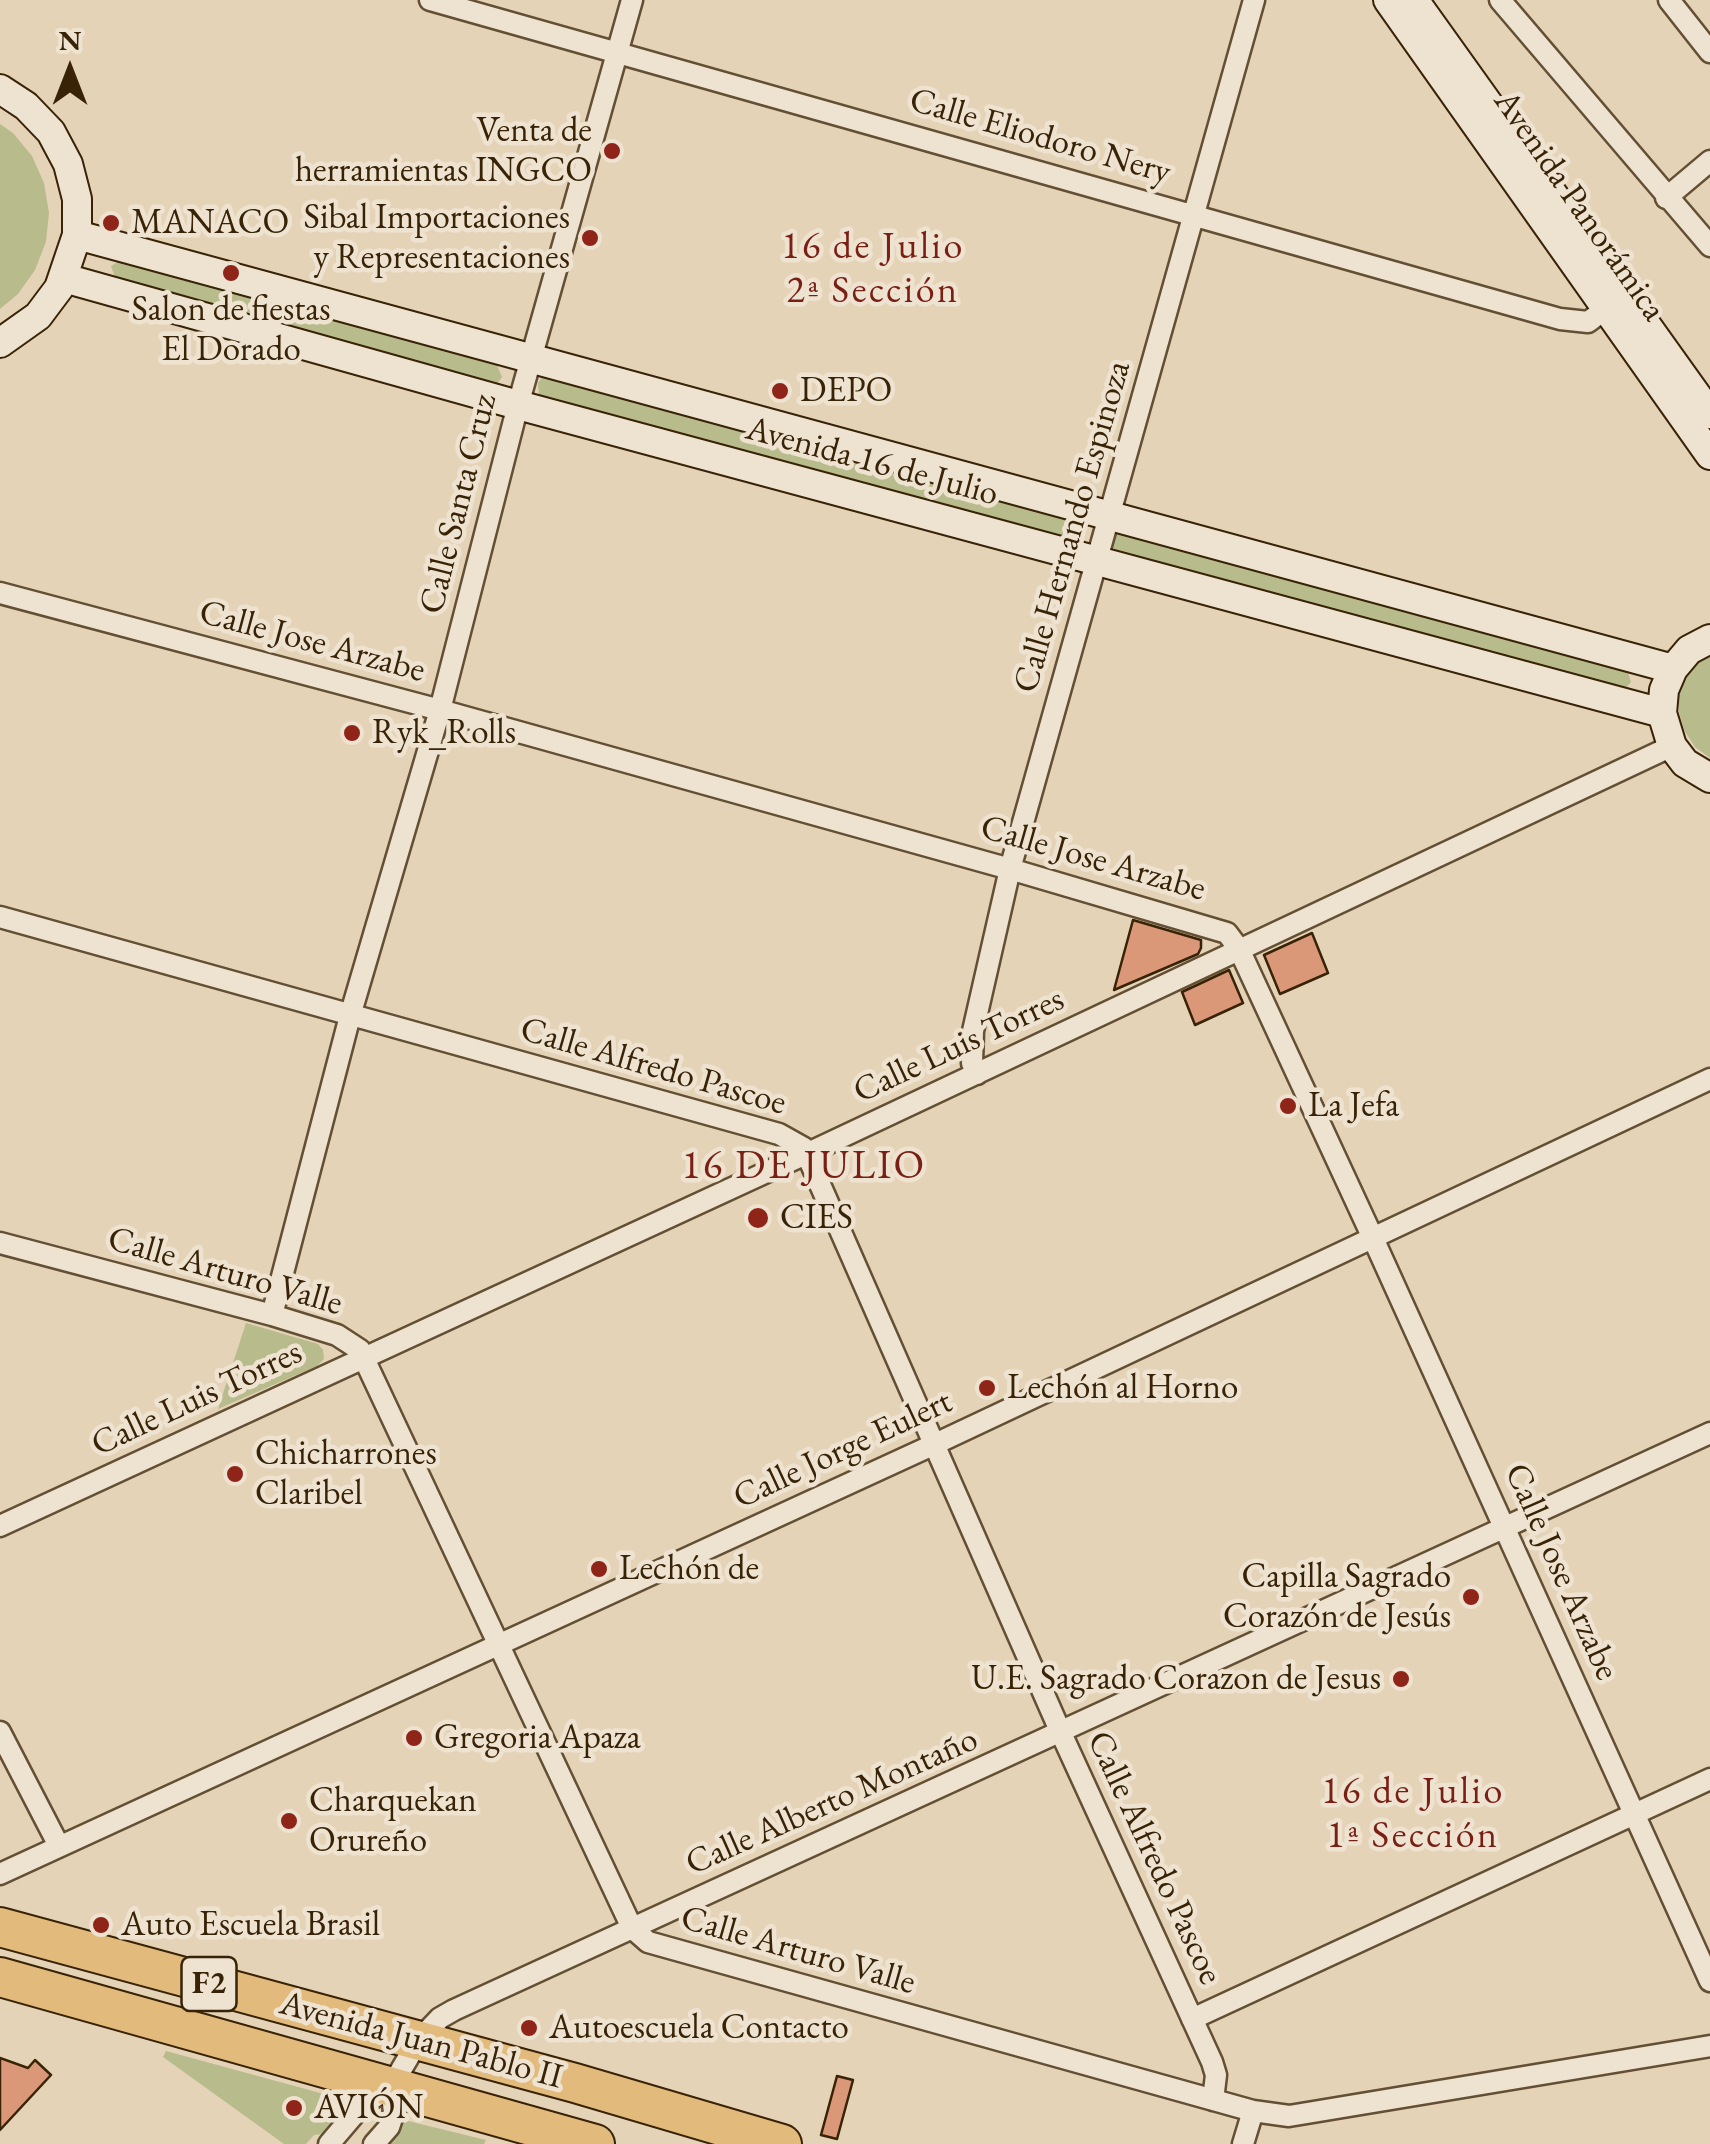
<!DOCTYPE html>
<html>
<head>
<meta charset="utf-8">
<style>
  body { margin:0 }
  #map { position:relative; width:1710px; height:2144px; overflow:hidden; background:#e5d3b7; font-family:"EB Garamond",serif }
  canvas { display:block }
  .north { position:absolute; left:20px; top:20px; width:100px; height:100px; -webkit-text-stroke:8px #eee2d0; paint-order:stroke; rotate:0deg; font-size:28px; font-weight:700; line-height:40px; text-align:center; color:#382307 }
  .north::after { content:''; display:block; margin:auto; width:35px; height:45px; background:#382307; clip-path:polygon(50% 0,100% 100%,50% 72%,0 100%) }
</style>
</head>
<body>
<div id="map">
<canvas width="1710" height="2144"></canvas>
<div class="north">N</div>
</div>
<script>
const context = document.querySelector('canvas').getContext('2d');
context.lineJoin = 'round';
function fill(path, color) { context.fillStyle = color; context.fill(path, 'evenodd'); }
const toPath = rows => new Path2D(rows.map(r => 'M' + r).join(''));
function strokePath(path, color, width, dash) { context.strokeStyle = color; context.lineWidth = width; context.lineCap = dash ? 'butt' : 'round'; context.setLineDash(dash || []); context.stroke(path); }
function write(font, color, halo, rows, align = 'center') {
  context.font = font + ' "EB Garamond",serif'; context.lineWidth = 9; context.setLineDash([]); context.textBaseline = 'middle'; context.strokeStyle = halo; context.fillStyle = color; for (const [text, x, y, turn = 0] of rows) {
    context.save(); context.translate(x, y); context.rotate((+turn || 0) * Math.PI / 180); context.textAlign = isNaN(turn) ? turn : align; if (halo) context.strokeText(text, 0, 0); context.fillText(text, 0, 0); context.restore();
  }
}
const green = toPath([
  [0,124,13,133,32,156,44,183,49,213,46,242,35,270,18,294,0,309],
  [123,259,496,363,502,377,497,384,488,385,116,280,111,266],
  [543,376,1076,520,1076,535,1063,542,539,398,538,383],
  [1120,529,1625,663,1631,682,1623,691,1119,556,1113,547,1113,536],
  [1710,653,1710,758,1695,747,1684,730,1679,712,1679,694,1686,677,1696,663],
  [246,1323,318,1344,323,1350,324,1359,317,1366,218,1409],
  [166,2051,346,2100,350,2107,331,2133,314,2135,306,2144,284,2144,163,2057],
  [404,2120,486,2140,484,2144,389,2144]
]);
const building = toPath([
  [1133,920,1201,940,1201,948,1198,954,1114,990,1133,920],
  [1312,933,1328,973,1280,994,1264,955,1312,933],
  [1229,970,1243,1003,1195,1025,1182,992,1229,970],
  [0,2058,28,2068,35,2060,51,2075,0,2130,0,2058],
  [837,2076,853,2080,837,2139,821,2135,837,2076]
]);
const street = toPath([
  [430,0,1560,319,1588,322,1616,301],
  [1500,0,1710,246],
  [1669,0,1710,52],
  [1666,198,1710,161],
  [0,593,440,710,1010,869,1227,933,1239,949,1372,1236,1710,1981],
  [0,917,779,1134,804,1148,1061,1733,1212,2062,1216,2075,1213,2100],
  [977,1074,972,1063,973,1031,1010,869,1254,0],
  [0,1243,272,1315,337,1335,360,1350,632,1928,648,1942,1253,2111,1289,2116,1710,2046],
  [272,1315,350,1016,440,710,518,405,632,0],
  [0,1526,808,1153,1672,746],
  [0,1732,58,1844],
  [0,1874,935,1444,1710,1079],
  [1192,2019,1710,1779],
  [391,2087,418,2041,440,2018,454,2010,1710,1433],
  [329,2144,363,2104,390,2088],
  [374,2144,389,2127,394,2112,391,2087],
  [1243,2144,1253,2111]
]);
const secondary = toPath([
  [1388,0,1710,455],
  [1414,0,1710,414],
  [0,89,26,106,51,132,68,164,77,199,77,235,59,288,38,316,0,343],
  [77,235,1673,669],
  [64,278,518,405,1662,713],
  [1710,639,1689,650,1673,669,1664,690,1662,713,1672,746,1685,763,1710,778]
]);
const highway = toPath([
  [0,1927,575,2083,782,2144],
  [0,1977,595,2144]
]);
const markers = [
  [612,151,10,"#8f2418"],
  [111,223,10,"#8f2418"],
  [590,238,10,"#8f2418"],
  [231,273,10,"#8f2418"],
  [780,391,10,"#8f2418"],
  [352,733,10,"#8f2418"],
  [1288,1106,10,"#8f2418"],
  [758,1218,12,"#8f2418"],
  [987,1388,10,"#8f2418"],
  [235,1474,10,"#8f2418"],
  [599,1569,10,"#8f2418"],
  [1471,1597,10,"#8f2418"],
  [1401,1679,10,"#8f2418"],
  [414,1738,10,"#8f2418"],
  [289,1821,10,"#8f2418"],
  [101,1925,10,"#8f2418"],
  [529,2028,10,"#8f2418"],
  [294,2108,10,"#8f2418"]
];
const shields = [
  [209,1984,55]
];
const shieldNames = [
  ["F2",209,1984]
];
const poiNames = [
  ["Venta de",592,131,"right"],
  ["herramientas INGCO",592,171,"right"],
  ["Sibal Importaciones",570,218,"right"],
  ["y Representaciones",570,258,"right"],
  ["MANACO",131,223],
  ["Salon de fiestas",231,310,"center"],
  ["El Dorado",231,350,"center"],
  ["DEPO",800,391],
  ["Ryk_Rolls",372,733],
  ["La Jefa",1308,1106],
  ["CIES",780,1218],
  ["Lechón al Horno",1007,1388],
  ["Chicharrones",255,1454],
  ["Claribel",255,1494],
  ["Lechón de",619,1569],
  ["Capilla Sagrado",1451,1577,"right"],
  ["Corazón de Jesús",1451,1617,"right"],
  ["U.E. Sagrado Corazon de Jesus",1381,1679,"right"],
  ["Gregoria Apaza",434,1738],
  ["Charquekan",309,1801],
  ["Orureño",309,1841],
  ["Auto Escuela Brasil",121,1925],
  ["Autoescuela Contacto",549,2028],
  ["AVIÓN",314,2108]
];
const streetNames = [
  ["Calle Eliodoro Nery",1040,137,16],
  ["Avenida Panorámica",1579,206,55],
  ["Avenida 16 de Julio",872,462,15],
  ["Calle Santa Cruz",459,504,-76],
  ["Calle Hernando Espinoza",1073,527,-74],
  ["Calle Jose Arzabe",312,642,15],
  ["Calle Jose Arzabe",1093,859,16],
  ["Calle Luis Torres",959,1046,-25],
  ["Calle Alfredo Pascoe",653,1067,16],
  ["Calle Arturo Valle",225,1272,16],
  ["Calle Luis Torres",197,1399,-25],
  ["Calle Jorge Eulert",843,1450,-25],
  ["Calle Jose Arzabe",1561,1572,66],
  ["Calle Alberto Montaño",832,1802,-24],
  ["Calle Alfredo Pascoe",1154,1858,65],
  ["Calle Arturo Valle",798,1951,16],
  ["Avenida Juan Pablo II",421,2041,15]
];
const neighbourhoodNames = [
  ["16 de Julio",873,248],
  ["2ª Sección",873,292],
  ["16 de Julio",1413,1793],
  ["1ª Sección",1413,1837]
];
const quarterNames = [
  ["16 DE JULIO",804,1167]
];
fill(green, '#b8bb8c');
fill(building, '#db9878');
strokePath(building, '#382307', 2.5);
strokePath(street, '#634f33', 25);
strokePath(secondary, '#382307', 32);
strokePath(highway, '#382307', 42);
strokePath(street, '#eee2d0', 20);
strokePath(secondary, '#eee2d0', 28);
strokePath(highway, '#e2ba7c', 38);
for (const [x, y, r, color] of markers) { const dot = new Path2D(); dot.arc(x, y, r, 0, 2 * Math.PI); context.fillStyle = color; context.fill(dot); strokePath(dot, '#eee2d0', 4); }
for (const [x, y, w] of shields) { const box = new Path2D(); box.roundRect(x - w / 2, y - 27, w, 54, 8); context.fillStyle = '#eee2d0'; context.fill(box); strokePath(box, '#382307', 2.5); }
write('bold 32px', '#382307', null, shieldNames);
write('35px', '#382307', '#eee2d0', poiNames, 'left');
write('35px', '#382307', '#eee2d0', streetNames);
context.letterSpacing = '2.5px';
write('38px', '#7a1f14', '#eee2d0', neighbourhoodNames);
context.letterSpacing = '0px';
context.letterSpacing = '2.5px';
write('40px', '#7a1f14', '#eee2d0', quarterNames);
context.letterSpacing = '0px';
</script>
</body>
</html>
